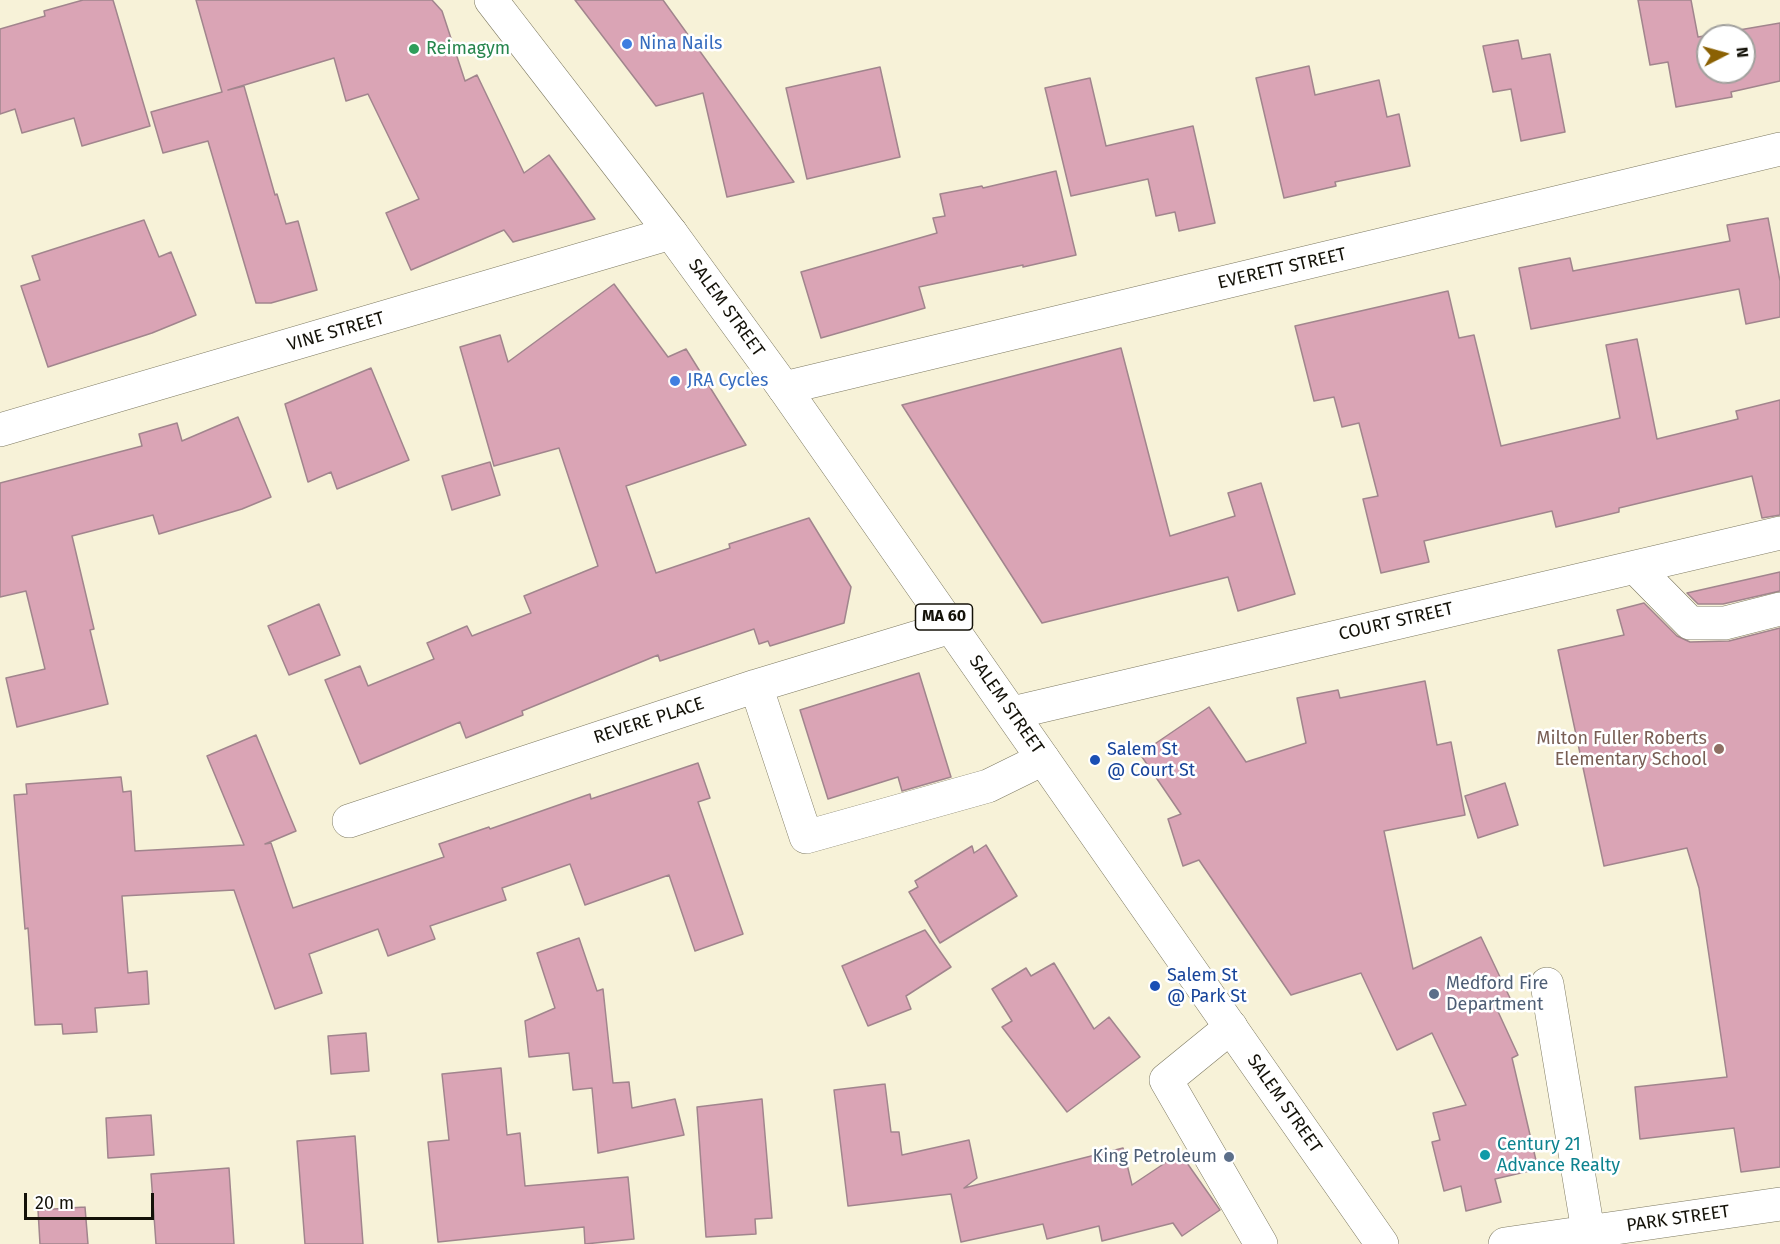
<!DOCTYPE html>
<html>
<head>
<meta charset="utf-8">
<style>
  body { margin:0 }
  #map { position:relative; width:1780px; height:1244px; overflow:hidden; background:#f7f2d8; font-family:"Fira Sans",sans-serif }
  canvas { display:block }
  .north { position:absolute; left:1696px; top:24px; width:60px; height:60px; box-sizing:border-box; background:#fff; border:2px solid #a1a09d; border-radius:50%; rotate:84deg; font-size:16px; font-weight:700; line-height:24px; text-align:center; color:#141209 }
  .north::after { content:''; display:block; margin:auto; width:21px; height:27px; background:#8b6103; clip-path:polygon(50% 0,100% 100%,50% 72%,0 100%) }
  .scale { position:absolute; left:24px; top:1193px; width:130px; height:27px; box-sizing:border-box; border:3px solid #141209; border-top:0; padding-left:8px; font-size:18px; line-height:21px; white-space:nowrap; color:#141209; -webkit-text-stroke:4px #fff; paint-order:stroke }
</style>
</head>
<body>
<div id="map">
<canvas width="1780" height="1244"></canvas>
<div class="north">N</div>
<div class="scale">20 m</div>
</div>
<script>
const context = document.querySelector('canvas').getContext('2d');
context.lineJoin = 'round';
function fill(path, color) { context.fillStyle = color; context.fill(path, 'evenodd'); }
const toPath = rows => new Path2D(rows.map(r => 'M' + r).join(''));
function strokePath(path, color, width, dash) { context.strokeStyle = color; context.lineWidth = width; context.lineCap = dash ? 'butt' : 'round'; context.setLineDash(dash || []); context.stroke(path); }
function write(font, color, halo, rows, align = 'center') {
  context.font = font + ' "Fira Sans",sans-serif'; context.lineWidth = 5; context.setLineDash([]); context.textBaseline = 'middle'; context.strokeStyle = halo; context.fillStyle = color; for (const [text, x, y, turn = 0] of rows) {
    context.save(); context.translate(x, y); context.rotate((+turn || 0) * Math.PI / 180); context.textAlign = isNaN(turn) ? turn : align; if (halo) context.strokeText(text, 0, 0); context.fillText(text, 0, 0); context.restore();
  }
}
const building = toPath([
  [83,0,113,0,150,126,82,146,74,118,22,133,15,109,0,114,0,29,45,16,44,11,83,0],
  [196,0,432,0,442,11,465,81,477,75,524,173,549,155,595,219,513,242,504,230,411,270,386,213,419,199,368,94,346,101,334,58,228,90,244,86,275,195,277,194,286,224,298,221,317,290,271,303,256,303,208,141,163,153,151,112,222,92,196,0],
  [575,0,663,0,794,182,727,197,703,93,656,106,575,0],
  [1638,0,1691,0,1698,37,1780,23,1780,81,1731,92,1732,97,1676,107,1668,62,1650,65,1638,0],
  [1708,36,1744,36,1744,72,1708,72,1708,36],
  [1518,40,1522,59,1550,54,1565,132,1521,141,1511,89,1493,92,1483,46,1518,40],
  [1309,66,1315,95,1379,80,1387,117,1399,114,1410,166,1335,182,1336,186,1284,198,1256,78,1309,66],
  [880,67,900,157,807,179,786,88,880,67],
  [1090,78,1106,146,1193,126,1215,223,1179,231,1175,212,1156,216,1148,179,1071,196,1045,88,1090,78],
  [1056,171,1076,255,1023,267,1023,265,919,287,925,308,821,338,801,272,937,233,933,218,945,216,940,194,982,186,983,188,1056,171],
  [1768,218,1780,281,1780,317,1746,324,1739,289,1531,329,1519,268,1570,258,1573,271,1730,241,1727,225,1768,218],
  [144,220,159,257,171,252,196,315,152,333,48,367,21,286,40,280,32,256,144,220],
  [614,284,668,357,686,349,746,445,626,486,656,573,730,548,729,544,809,518,851,587,844,623,770,646,768,641,759,644,754,629,660,661,658,655,522,711,523,715,466,738,460,722,360,764,325,680,360,666,368,686,434,659,427,643,467,626,472,636,531,613,524,596,598,566,559,448,494,466,460,347,500,335,508,362,614,284],
  [1448,291,1459,338,1474,335,1501,446,1620,418,1606,345,1637,339,1657,439,1738,419,1736,411,1780,400,1780,515,1762,518,1752,476,1619,508,1619,512,1556,527,1552,511,1424,541,1429,562,1381,573,1363,499,1378,496,1359,423,1342,427,1334,397,1314,401,1295,326,1448,291],
  [1121,348,1170,536,1235,516,1228,493,1261,483,1295,594,1238,611,1228,577,1042,623,902,405,1121,348],
  [371,368,409,460,337,489,331,472,308,482,285,404,371,368],
  [238,417,271,497,242,509,159,534,153,515,72,536,94,629,90,630,108,704,17,727,6,678,45,669,26,591,0,597,0,483,142,446,139,434,177,423,182,441,238,417],
  [490,462,500,495,452,510,442,476,490,462],
  [1780,572,1780,591,1723,604,1698,604,1687,593,1780,572],
  [1644,603,1677,636,1690,642,1729,641,1780,628,1780,1167,1741,1172,1734,1128,1640,1139,1635,1087,1727,1077,1699,888,1687,848,1604,866,1558,650,1624,635,1617,610,1644,603],
  [319,604,340,655,289,675,268,626,319,604],
  [919,673,951,777,902,791,898,777,828,799,800,710,919,673],
  [1425,681,1437,745,1451,742,1465,815,1384,831,1413,969,1481,937,1510,998,1495,1005,1518,1055,1512,1058,1538,1169,1495,1179,1501,1202,1466,1211,1461,1186,1444,1191,1432,1142,1440,1140,1433,1113,1466,1105,1432,1033,1397,1050,1361,973,1291,995,1199,860,1183,866,1168,819,1181,814,1140,754,1209,707,1246,762,1306,743,1297,698,1338,690,1340,698,1425,681],
  [256,735,296,831,265,844,271,843,293,908,444,857,439,844,489,827,490,829,590,794,591,799,698,763,710,798,698,802,743,934,695,951,669,875,585,905,570,864,502,888,506,900,430,926,435,939,388,956,378,929,309,954,322,993,275,1009,234,890,122,896,128,973,147,971,149,1004,95,1008,97,1032,63,1034,62,1024,35,1025,28,928,25,929,14,795,27,794,26,784,121,777,123,792,131,791,135,851,244,845,207,756,256,735],
  [1505,783,1518,825,1478,838,1465,796,1505,783],
  [986,845,1017,896,940,943,909,892,918,887,915,881,972,846,974,853,986,845],
  [925,930,951,967,906,996,911,1009,868,1026,842,966,925,930],
  [579,938,597,991,603,989,613,1083,629,1082,632,1108,675,1099,684,1135,598,1153,592,1088,573,1090,569,1053,529,1057,525,1021,555,1008,537,953,579,938],
  [1054,963,1094,1029,1109,1017,1140,1057,1067,1112,1002,1027,1012,1021,992,989,1026,968,1031,976,1054,963],
  [366,1033,369,1071,331,1074,328,1036,366,1033],
  [501,1068,507,1135,520,1133,525,1186,628,1177,634,1239,585,1244,584,1227,438,1242,428,1142,449,1140,442,1074,501,1068],
  [885,1084,891,1132,899,1132,902,1155,969,1140,977,1178,964,1188,1123,1148,1132,1185,1180,1153,1220,1210,1182,1236,1173,1223,1102,1241,1099,1226,1047,1239,1043,1224,961,1242,951,1194,848,1206,834,1090,885,1084],
  [762,1099,772,1218,755,1219,756,1234,706,1237,697,1107,762,1099],
  [151,1115,154,1155,108,1158,106,1118,151,1115],
  [355,1136,363,1244,305,1244,297,1141,355,1136],
  [229,1168,234,1244,156,1244,151,1174,229,1168],
  [85,1207,88,1244,40,1244,38,1210,85,1207]
]);
const minor = toPath([
  [784,388,1780,149],
  [0,430,671,233],
  [1635,567,1690,623,1725,623,1780,609],
  [756,686,806,837,988,786,1043,759],
  [1012,713,1780,533],
  [349,821,756,686,951,627],
  [1547,984,1588,1231],
  [1231,1027,1166,1080,1261,1244],
  [1505,1244,1780,1204]
]);
const major = toPath([
  [491,0,671,233,784,388,1382,1244]
]);
const markers = [
  [627,44,6,"#3f7fe0"],
  [414,49,6,"#2e9e5b"],
  [675,381,6,"#3f7fe0"],
  [1719,749,6,"#8d6e63"],
  [1095,760,6,"#1a4fb4"],
  [1155,986,6,"#1a4fb4"],
  [1434,994,6,"#5c6f8a"],
  [1485,1155,6,"#0f9aa8"],
  [1229,1157,6,"#5c6f8a"]
];
const shields = [
  [944,617,57]
];
const shieldNames = [
  ["MA 60",944,617]
];
const shopNames = [
  ["Nina Nails",639,44],
  ["JRA Cycles",687,381]
];
const leisureNames = [
  ["Reimagym",426,49]
];
const streetNames = [
  ["EVERETT STREET",1282,269,-13],
  ["SALEM STREET",726,308,54],
  ["VINE STREET",336,332,-16],
  ["COURT STREET",1396,622,-13],
  ["SALEM STREET",1006,705,55],
  ["REVERE PLACE",649,721,-18],
  ["SALEM STREET",1284,1104,55],
  ["PARK STREET",1678,1219,-8]
];
const educationNames = [
  ["Milton Fuller Roberts",1707,739],
  ["Elementary School",1707,760]
];
const transitNames = [
  ["Salem St",1107,750],
  ["@ Court St",1107,771],
  ["Salem St",1167,976],
  ["@ Park St",1167,997]
];
const serviceNames = [
  ["Medford Fire",1446,984],
  ["Department",1446,1005],
  ["King Petroleum",1217,1157,"right"]
];
const cultureNames = [
  ["Century 21",1497,1145],
  ["Advance Realty",1497,1166]
];
fill(building, '#daa4b5');
strokePath(building, '#a1858d', 1.5);
strokePath(minor, '#7e7a62', 34);
strokePath(major, '#7e7a62', 34);
strokePath(minor, '#fff', 33);
strokePath(major, '#fff', 33);
for (const [x, y, r, color] of markers) { const dot = new Path2D(); dot.arc(x, y, r, 0, 2 * Math.PI); context.fillStyle = color; context.fill(dot); strokePath(dot, '#fff', 2); }
for (const [x, y, w] of shields) { const box = new Path2D(); box.roundRect(x - w / 2, y - 13, w, 26, 4.5); context.fillStyle = '#fff'; context.fill(box); strokePath(box, '#141209', 1.5); }
write('bold 16px', '#141209', null, shieldNames);
write('18px', '#366cbe', '#fff', shopNames, 'left');
write('18px', '#27864d', '#fff', leisureNames, 'left');
write('18px', '#141209', '#fff', streetNames);
write('18px', '#785e54', '#fff', educationNames, 'right');
write('18px', '#164399', '#fff', transitNames, 'left');
write('18px', '#4e5e75', '#fff', serviceNames, 'left');
write('18px', '#0d838f', '#fff', cultureNames, 'left');
</script>
</body>
</html>
